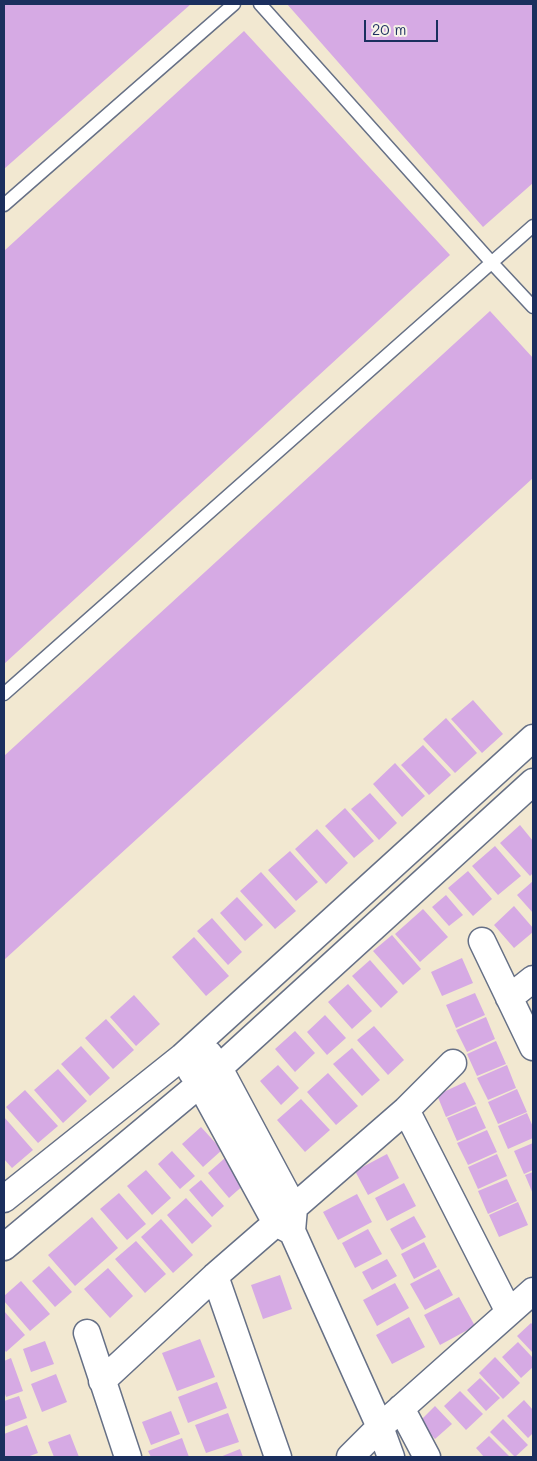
<!DOCTYPE html>
<html>
<head>
<meta charset="utf-8">
<style>
  body { margin:0 }
  #map { position:relative; width:537px; height:1461px; overflow:hidden; background:#f2e8d1; font-family:Mali,sans-serif }
  canvas { display:block }
  .frame { position:absolute; inset:0; border:5px solid #1b2f5e; pointer-events:none }
  .scale { position:absolute; left:364px; top:20px; width:74px; height:22px; box-sizing:border-box; border:2px solid #1b2f5e; border-top:0; padding-left:6px; font-size:15px; line-height:18px; white-space:nowrap; color:#1b2f5e; -webkit-text-stroke:4px #f7f3e8; paint-order:stroke }
</style>
</head>
<body>
<div id="map">
<canvas width="537" height="1461"></canvas>
<div class="frame"></div>
<div class="scale">20 m</div>
</div>
<script>
const context = document.querySelector('canvas').getContext('2d');
context.lineJoin = 'round';
function fill(path, color) { context.fillStyle = color; context.fill(path, 'evenodd'); }
const toPath = rows => new Path2D(rows.map(r => 'M' + r).join(''));
function strokePath(path, color, width, dash) { context.strokeStyle = color; context.lineWidth = width; context.lineCap = dash ? 'butt' : 'round'; context.setLineDash(dash || []); context.stroke(path); }
const building = toPath([
  [4,4,191,4,4,169],
  [287,4,533,4,533,183,483,227],
  [244,31,450,255,4,664,4,251],
  [490,311,533,358,533,478,4,960,4,756],
  [473,700,503,734,482,753,451,719],
  [446,718,477,753,455,773,423,739],
  [423,745,451,775,429,795,401,765],
  [395,763,425,796,402,817,373,784],
  [370,793,397,823,379,840,351,809],
  [345,808,374,841,354,858,325,826],
  [520,825,533,841,533,873,530,876,500,843],
  [317,829,348,863,326,884,295,849],
  [495,846,521,876,498,895,472,866],
  [290,851,318,882,296,901,268,870],
  [468,871,492,899,473,916,448,888],
  [261,872,296,911,275,929,240,891],
  [533,881,533,913,517,895],
  [446,895,463,915,449,926,432,907],
  [237,897,263,925,245,941,220,913],
  [514,906,533,928,533,932,514,948,494,925],
  [423,909,448,937,420,962,395,934],
  [212,918,242,952,228,965,197,931],
  [392,935,421,969,403,985,373,951],
  [194,937,229,976,206,996,172,957],
  [462,958,473,983,442,996,431,972],
  [370,960,398,992,381,1008,352,976],
  [348,984,372,1011,352,1029,328,1002],
  [475,993,485,1015,456,1028,446,1005],
  [134,995,160,1024,136,1046,110,1017],
  [325,1015,346,1038,327,1055,307,1032],
  [486,1017,495,1039,467,1052,456,1030],
  [106,1019,134,1050,113,1069,85,1038],
  [374,1026,404,1060,388,1075,357,1040],
  [295,1031,315,1053,295,1072,275,1049],
  [496,1041,506,1064,477,1076,467,1054],
  [81,1046,110,1078,90,1096,61,1064],
  [352,1048,380,1080,362,1096,333,1064],
  [278,1065,299,1088,281,1105,260,1081],
  [507,1065,516,1088,488,1100,477,1078],
  [58,1069,87,1101,63,1123,34,1090],
  [328,1073,358,1106,336,1125,307,1092],
  [465,1082,476,1104,446,1117,437,1095],
  [517,1089,527,1112,498,1124,488,1102],
  [25,1090,58,1126,38,1143,6,1107],
  [301,1099,330,1130,305,1152,277,1120],
  [476,1106,486,1128,457,1141,447,1118],
  [527,1113,533,1127,533,1138,508,1149,498,1126],
  [4,1117,33,1150,12,1168,4,1159],
  [201,1127,222,1150,203,1167,182,1144],
  [487,1130,497,1152,468,1165,457,1143],
  [533,1143,533,1170,524,1174,514,1151],
  [172,1151,195,1176,180,1189,158,1164],
  [387,1154,399,1178,368,1195,355,1171],
  [497,1154,507,1176,478,1189,468,1167],
  [225,1158,246,1183,229,1198,208,1173],
  [146,1170,171,1198,152,1215,127,1186],
  [533,1172,533,1194,525,1175],
  [507,1179,517,1201,488,1214,478,1191],
  [201,1180,224,1206,212,1217,189,1190],
  [404,1183,416,1206,387,1221,375,1198],
  [119,1193,146,1224,127,1240,100,1209],
  [357,1194,372,1222,338,1240,323,1212],
  [186,1198,212,1226,192,1244,167,1215],
  [518,1202,528,1225,499,1237,489,1215],
  [414,1216,426,1237,402,1250,390,1229],
  [92,1217,118,1248,75,1286,48,1255],
  [161,1219,193,1255,173,1273,141,1237],
  [368,1229,382,1254,355,1268,342,1243],
  [136,1241,166,1274,145,1293,115,1259],
  [424,1242,437,1267,414,1279,401,1254],
  [387,1259,397,1276,372,1290,362,1272],
  [49,1266,72,1292,55,1307,32,1281],
  [108,1268,133,1296,110,1318,84,1289],
  [439,1269,453,1295,425,1310,410,1284],
  [280,1275,292,1309,263,1319,251,1285],
  [21,1281,50,1314,30,1331,4,1301,4,1296],
  [395,1283,409,1308,377,1326,363,1300],
  [459,1297,475,1326,440,1345,424,1315],
  [4,1311,25,1335,6,1352,4,1349],
  [409,1317,425,1347,392,1364,376,1335],
  [531,1323,533,1325,533,1353,517,1336],
  [200,1339,215,1377,177,1391,162,1353],
  [45,1341,54,1364,31,1372,23,1349],
  [518,1342,533,1358,533,1367,521,1378,502,1357],
  [495,1357,520,1383,503,1399,479,1373],
  [11,1358,23,1391,6,1397,4,1391,4,1361],
  [56,1374,67,1402,42,1412,31,1384],
  [480,1378,500,1398,486,1411,467,1390],
  [217,1382,227,1408,188,1423,178,1397],
  [460,1391,483,1414,466,1430,444,1406],
  [19,1396,27,1418,4,1427,4,1401],
  [524,1400,533,1410,533,1433,528,1438,507,1416],
  [435,1406,452,1424,435,1439,419,1422],
  [171,1411,180,1434,151,1445,142,1422],
  [228,1413,239,1442,206,1453,195,1425],
  [503,1419,528,1445,515,1457,490,1432],
  [27,1425,38,1453,27,1457,4,1457,4,1434],
  [70,1434,79,1457,54,1457,48,1442],
  [489,1436,510,1457,484,1457,476,1448],
  [182,1438,189,1457,151,1457,148,1451],
  [240,1449,243,1457,220,1457]
]);
const lane = toPath([
  [260,4,492,263,533,307],
  [4,205,234,4],
  [4,694,533,226]
]);
const street = toPath([
  [482,941,533,1047],
  [509,998,533,979],
  [209,1054,219,1068,294,1208,292,1231,380,1427,391,1457],
  [191,1071,200,1084,276,1223,291,1231],
  [406,1110,509,1312],
  [4,1199,182,1057,533,738],
  [4,1247,219,1068,533,782],
  [215,1276,278,1457],
  [87,1333,128,1457],
  [102,1381,215,1276,406,1110,453,1063],
  [401,1408,427,1457],
  [350,1457,380,1427,533,1291]
]);
fill(building, '#d6aae4');
strokePath(lane, '#667086', 15);
strokePath(street, '#667086', 29);
strokePath(lane, '#fff', 12);
strokePath(street, '#fff', 26);
</script>
</body>
</html>
